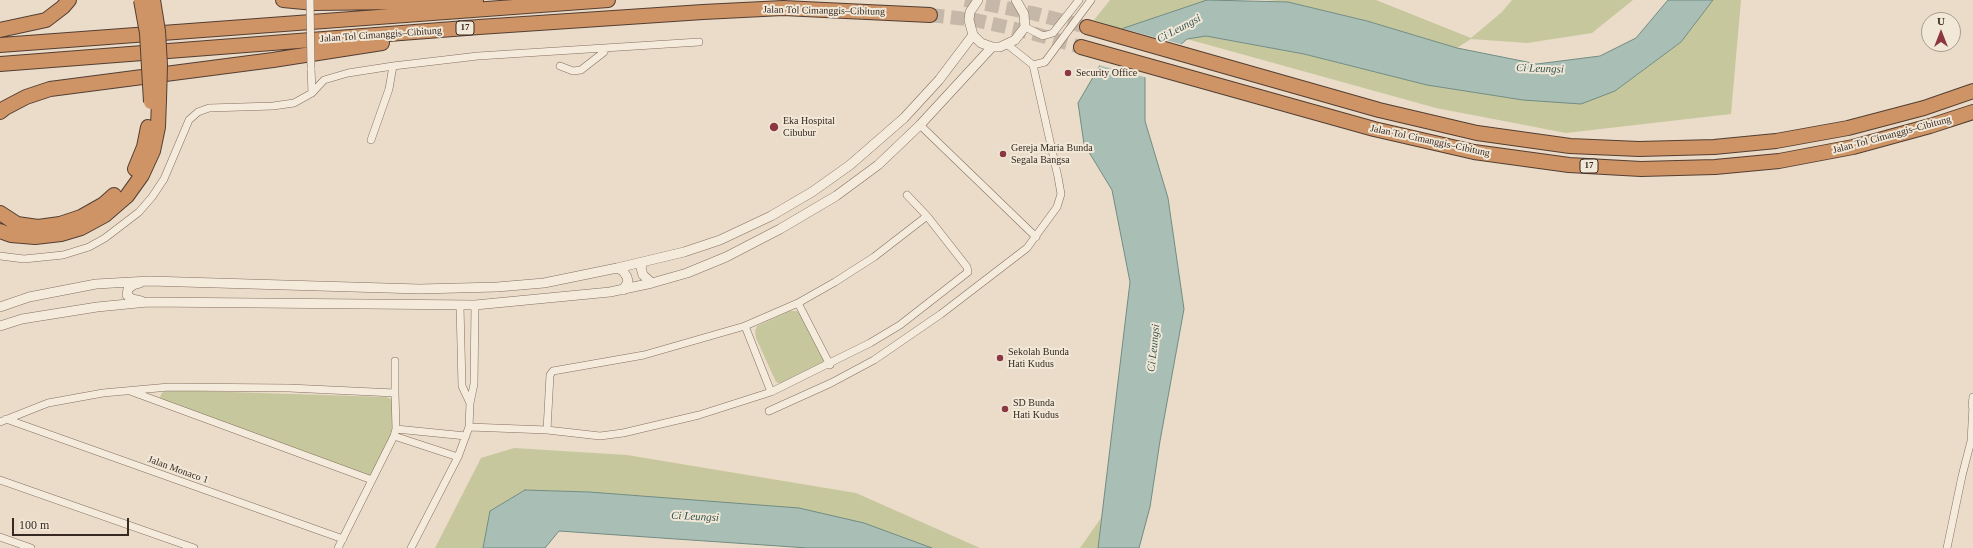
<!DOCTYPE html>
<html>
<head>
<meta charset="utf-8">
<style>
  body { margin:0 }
  #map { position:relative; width:1973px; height:548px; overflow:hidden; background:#eadcc9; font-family:Georgia,serif }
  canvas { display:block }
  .north { position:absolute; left:1921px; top:12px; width:40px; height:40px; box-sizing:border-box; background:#f2e8d8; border:1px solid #a79c8f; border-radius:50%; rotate:0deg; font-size:11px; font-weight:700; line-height:16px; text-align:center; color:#362922 }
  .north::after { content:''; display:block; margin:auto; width:14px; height:18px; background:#8c3741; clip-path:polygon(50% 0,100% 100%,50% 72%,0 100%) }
  .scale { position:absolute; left:12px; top:518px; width:117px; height:18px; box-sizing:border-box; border:2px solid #362922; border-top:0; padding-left:5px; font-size:12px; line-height:14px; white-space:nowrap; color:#362922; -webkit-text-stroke:3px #f2e8d8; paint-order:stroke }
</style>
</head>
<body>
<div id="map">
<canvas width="1973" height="548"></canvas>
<div class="north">U</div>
<div class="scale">100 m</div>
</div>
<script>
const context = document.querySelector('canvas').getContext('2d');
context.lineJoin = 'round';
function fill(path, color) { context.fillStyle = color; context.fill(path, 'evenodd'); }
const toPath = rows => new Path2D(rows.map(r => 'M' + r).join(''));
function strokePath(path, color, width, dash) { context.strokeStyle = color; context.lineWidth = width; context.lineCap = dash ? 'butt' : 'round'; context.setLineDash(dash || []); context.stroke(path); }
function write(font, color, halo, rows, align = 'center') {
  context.font = font + ' Georgia,serif'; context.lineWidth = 4; context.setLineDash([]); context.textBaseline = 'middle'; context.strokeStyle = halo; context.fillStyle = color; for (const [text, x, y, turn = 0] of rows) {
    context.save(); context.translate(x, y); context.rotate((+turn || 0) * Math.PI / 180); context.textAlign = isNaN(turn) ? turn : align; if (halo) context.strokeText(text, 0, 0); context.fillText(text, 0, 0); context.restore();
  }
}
const green = toPath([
  [1110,0,1207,0,1121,29,1094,20],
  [1266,0,1376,0,1471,38,1502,12,1512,0,1633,0,1592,33,1527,43,1471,39,1457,48,1367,21,1288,2],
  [1713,0,1741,0,1731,114,1566,133,1436,108,1187,39,1206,36,1304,54,1427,85,1523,100,1615,91,1681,42],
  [790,311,797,311,801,314,823,358,823,363,781,384,776,382,756,338,755,331,757,326],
  [167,390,386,397,391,399,394,403,393,437,370,476,365,475,162,402,160,397,162,393],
  [514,448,627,455,856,493,980,548,931,548,661,498,589,492,525,490,490,511,483,548,435,548,481,458],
  [1101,518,1098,548,1079,548,1080,548]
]);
const water = toPath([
  [1207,0,1288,2,1367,21,1457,48,1537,64,1600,56,1636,38,1668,0,1713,0,1681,42,1615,91,1581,104,1523,100,1427,85,1304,54,1206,36,1187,39,1145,77,1145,121,1168,198,1184,309,1160,441,1150,507,1139,548,1098,548,1130,282,1112,190,1084,144,1078,103,1121,29,1207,0],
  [525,490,589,492,799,508,864,523,932,548,808,548,559,531,545,548,483,548,490,511,525,490]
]);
const pier = toPath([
  [1120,28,1184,45,1148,78,1098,65]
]);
const motorwayTunnel = toPath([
  [965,0,1032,13,1087,27],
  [930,15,975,20,1028,32,1081,47]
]);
const minor = toPath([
  [1025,27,1043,36,1053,33,1079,0],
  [1033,65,1045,62,1091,0],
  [560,66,573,71,581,70,604,52],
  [312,93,324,80,348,73,393,66,478,56,699,42],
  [920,125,1036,237],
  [371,140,389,89,393,66],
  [0,256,24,259,63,255,89,247,105,238,139,212,152,197,164,179,189,120,198,112,209,108,273,106,294,103,312,93,311,68],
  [798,303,830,365],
  [460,306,462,386,470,403],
  [745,326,771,392],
  [395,361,395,393],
  [130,391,372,480],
  [1972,406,1973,397],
  [769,411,831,383,874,360,941,314,1027,248,1057,207,1061,194,1058,177,1033,65,1008,45],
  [6,419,343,539],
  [0,422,48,403,103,393,169,387,289,388,395,393,396,429,394,436,338,548],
  [469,427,547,430,600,436,623,433,699,415,771,392,870,343,900,325,968,272,967,267,927,216,907,195],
  [396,429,466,436],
  [547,430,550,375,553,371,644,355,745,326,798,303,835,282,874,257,927,216],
  [394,436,458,457],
  [0,480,194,548],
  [0,537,31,548],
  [411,548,458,457,469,427,470,403,474,384,475,305],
  [1947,548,1962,476,1971,441,1973,406]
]);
const tertiary = toPath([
  [978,0,970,12,969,20,973,35,981,43,992,47,1000,47,1015,40,1025,27,1024,14,1016,0],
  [643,262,641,268,643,275,652,283],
  [617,268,623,271,627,277,628,282,623,290],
  [140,283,133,285,128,289,127,295,132,299,141,301],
  [0,307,29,297,96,284,149,281,420,289,497,287,544,283,617,268,684,252,720,240,771,216,812,192,850,165,904,118,939,80,973,35],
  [0,326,22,319,97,307,148,302,475,305,610,292,652,283,687,273,726,257,780,229,836,196,878,165,920,125,992,47]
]);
const motorway = toPath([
  [283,0,315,3,476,1],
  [1087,27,1379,110,1477,133,1570,146,1639,149,1714,147,1776,141,1848,128,1924,108,1973,91],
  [0,30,46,20,63,7,69,0],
  [0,45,608,0],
  [1081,47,1374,129,1474,152,1569,165,1641,169,1715,167,1779,161,1853,147,1930,126,1973,112],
  [0,64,479,27,703,12,783,8,930,15],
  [0,112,5,108,26,97,50,89,273,60,382,43],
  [135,169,144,147,148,127],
  [0,213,17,224,38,227,60,224,81,217,104,204,114,195],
  [0,231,11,235,35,237,61,234,81,228,105,215,127,196,142,175,153,151,158,127,159,100]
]);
const minorBridge = toPath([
  [310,0,311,68]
]);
const motorwayBridge = toPath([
  [141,0,147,33,151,102],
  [153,0,158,31,160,65,159,100]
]);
const markers = [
  [1068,73,4,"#8c3741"],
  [774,127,5,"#8c3741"],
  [1003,154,4,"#8c3741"],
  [1000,358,4,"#8c3741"],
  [1005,409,4,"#8c3741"]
];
const shields = [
  [465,28,18],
  [1589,166,18]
];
const shieldNames = [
  ["17",465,28],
  ["17",1589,166]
];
const streetNames = [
  ["Jalan Tol Cimanggis–Cibitung",824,11,1],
  ["Jalan Tol Cimanggis–Cibitung",381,35,-4],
  ["Jalan Tol Cimanggis–Cibitung",1892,135,-15],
  ["Jalan Tol Cimanggis–Cibitung",1430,141,12],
  ["Jalan Monaco 1",178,470,20]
];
const poiNames = [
  ["Security Office",1076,73],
  ["Eka Hospital",783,121],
  ["Cibubur",783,133],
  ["Gereja Maria Bunda",1011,148],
  ["Segala Bangsa",1011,160],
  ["Sekolah Bunda",1008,352],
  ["Hati Kudus",1008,364],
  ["SD Bunda",1013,403],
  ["Hati Kudus",1013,415]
];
const waterNames = [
  ["Ci Leungsi",1179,29,-28],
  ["Ci Leungsi",1540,69,2],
  ["Ci Leungsi",1154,348,-84],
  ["Ci Leungsi",695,517,3]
];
fill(green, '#c7c79e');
fill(water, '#a9bfb6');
strokePath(water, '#718c82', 1);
fill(pier, '#eadcc9');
strokePath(motorwayTunnel, '#c6b8a8', 14, [14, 7]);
strokePath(minor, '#846f60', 8);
strokePath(tertiary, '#846f60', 10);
strokePath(motorway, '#533e33', 16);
strokePath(minor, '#f5ebdc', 7);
strokePath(tertiary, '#f5ebdc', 9);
strokePath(motorway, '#ce9465', 14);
strokePath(minorBridge, '#846f60', 8, []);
strokePath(motorwayBridge, '#533e33', 16, []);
strokePath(minorBridge, '#f5ebdc', 7);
strokePath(motorwayBridge, '#ce9465', 14);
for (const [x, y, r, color] of markers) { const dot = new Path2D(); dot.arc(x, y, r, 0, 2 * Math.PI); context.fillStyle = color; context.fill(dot); strokePath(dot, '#f2e8d8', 1.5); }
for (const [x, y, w] of shields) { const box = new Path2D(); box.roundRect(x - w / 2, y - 7, w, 14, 3); context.fillStyle = '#f2e8d8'; context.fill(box); strokePath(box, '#362922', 1); }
write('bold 9px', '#362922', null, shieldNames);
write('10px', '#362922', '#f2e8d8', streetNames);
write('10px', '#362922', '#f2e8d8', poiNames, 'left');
write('italic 11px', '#33544e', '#f2e8d8', waterNames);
</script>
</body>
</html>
